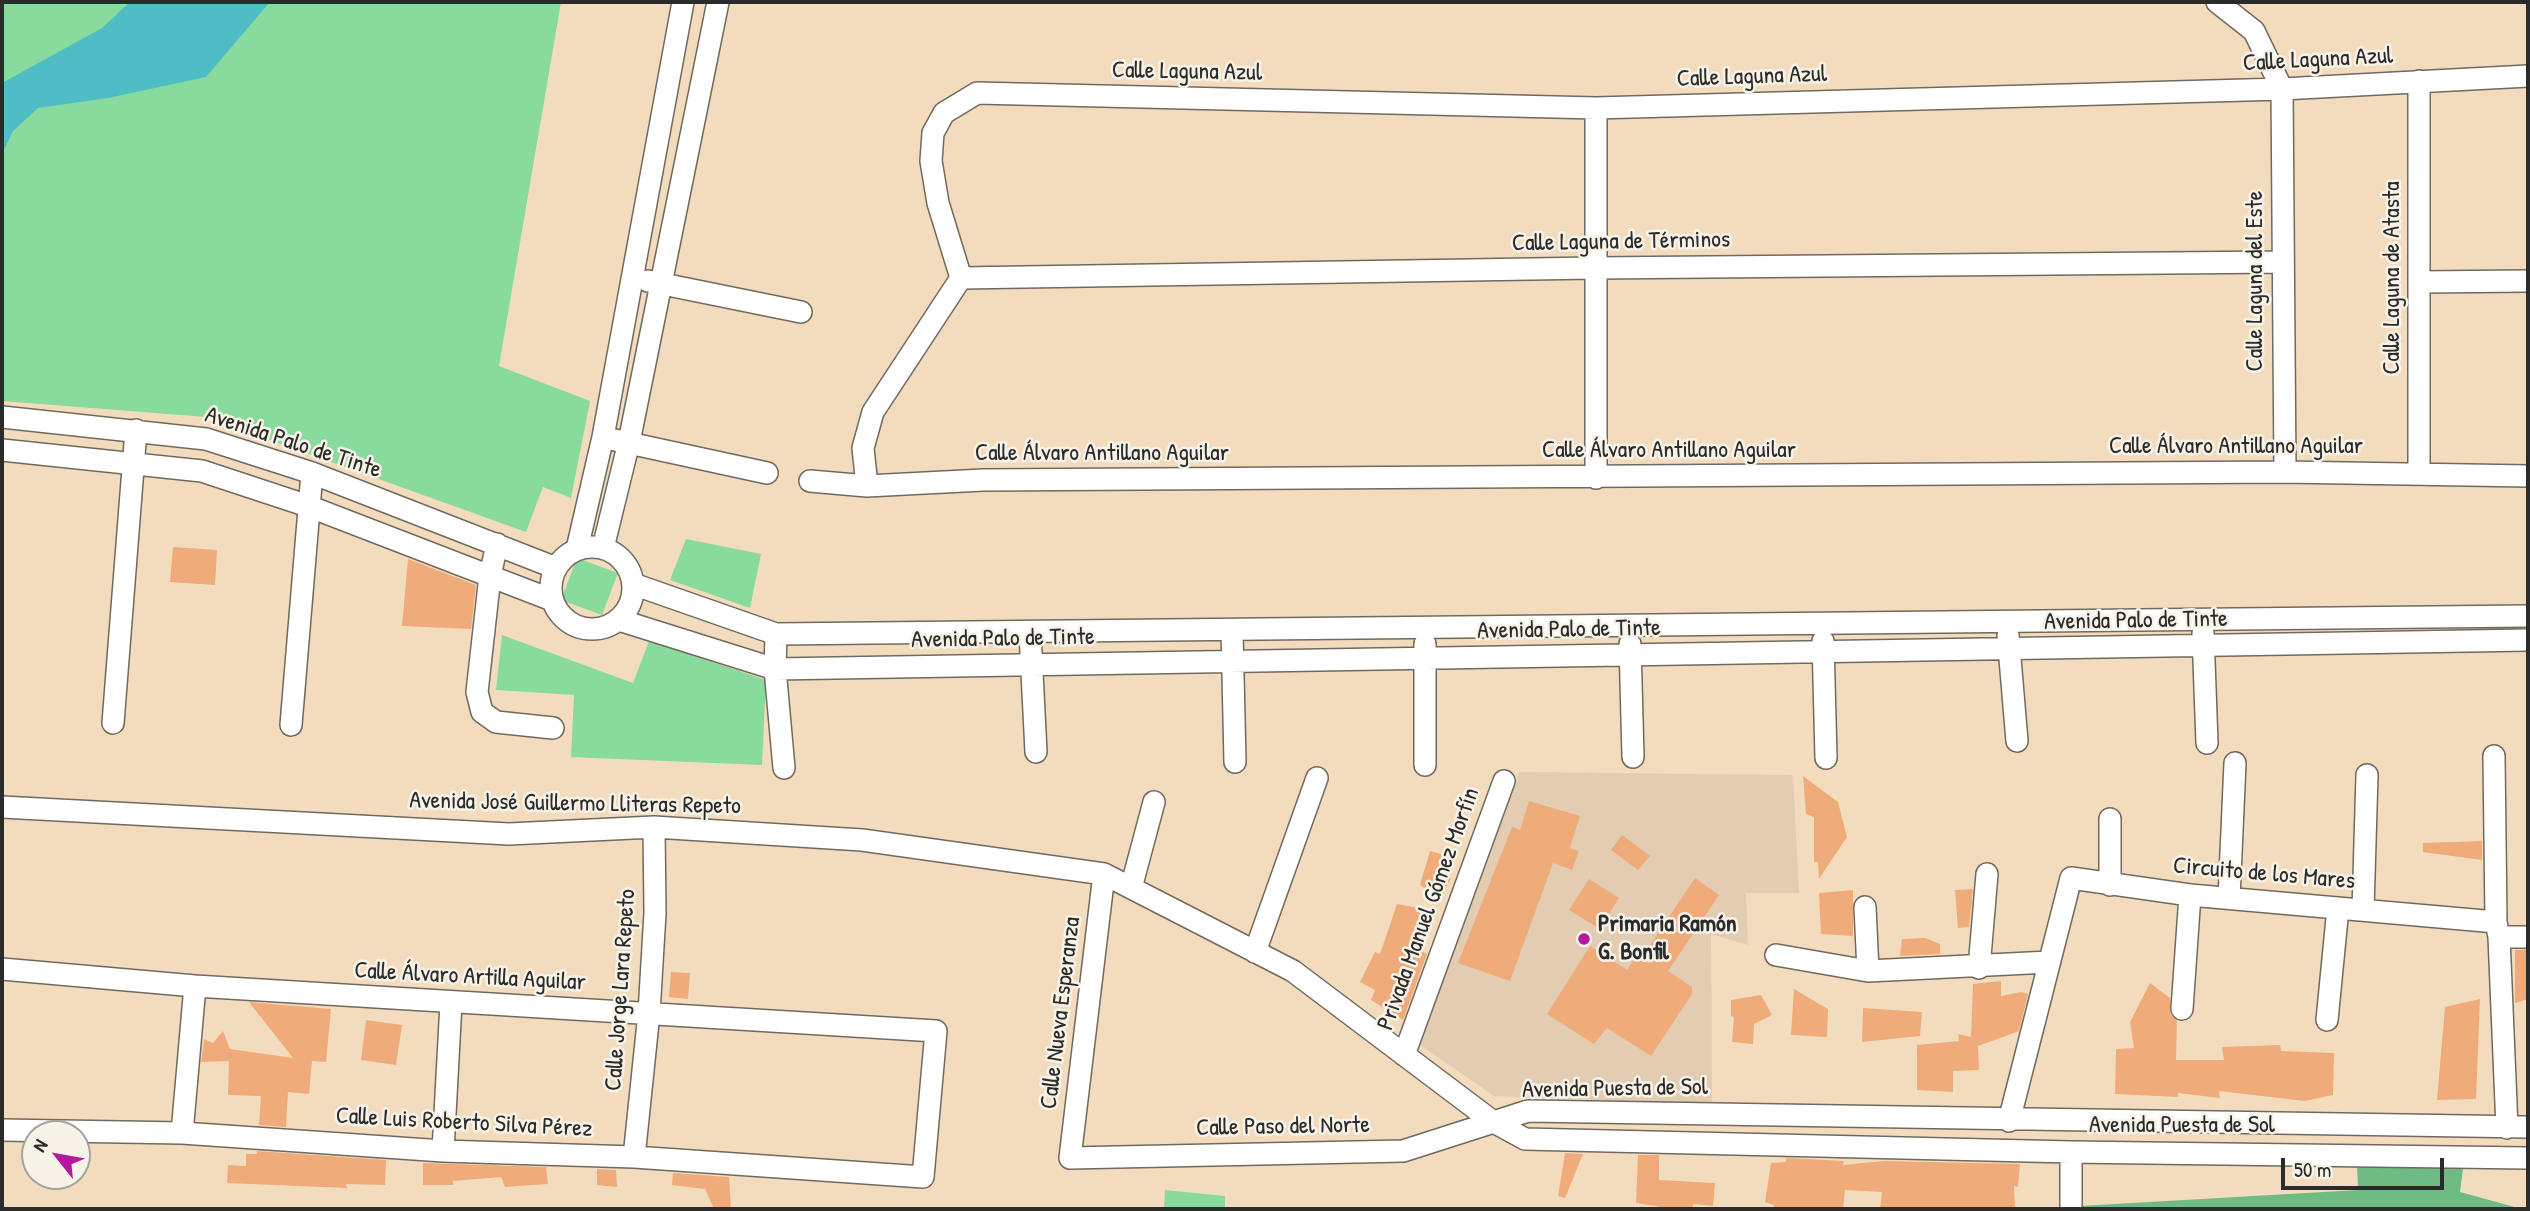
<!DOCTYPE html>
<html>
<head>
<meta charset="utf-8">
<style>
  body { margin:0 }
  #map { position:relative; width:2530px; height:1211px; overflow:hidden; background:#f3dcbe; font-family:"Patrick Hand",sans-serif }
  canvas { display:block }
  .frame { position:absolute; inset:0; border:4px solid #2b2b2b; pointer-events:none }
  .north { position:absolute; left:21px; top:1120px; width:70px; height:70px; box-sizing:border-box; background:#f7f3e8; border:2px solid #a5a39c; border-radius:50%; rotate:301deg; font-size:19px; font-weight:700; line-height:28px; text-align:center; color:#2b2b2b }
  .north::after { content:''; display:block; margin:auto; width:24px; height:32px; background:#b5179e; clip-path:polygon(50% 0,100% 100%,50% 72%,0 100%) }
  .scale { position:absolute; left:2281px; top:1158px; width:163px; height:32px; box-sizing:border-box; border:4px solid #2b2b2b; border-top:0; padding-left:9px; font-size:21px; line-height:24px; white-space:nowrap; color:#2b2b2b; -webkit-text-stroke:5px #f7f3e8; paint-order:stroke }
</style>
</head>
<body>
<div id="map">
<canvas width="2530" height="1211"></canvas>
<div class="frame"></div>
<div class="north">N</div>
<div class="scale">50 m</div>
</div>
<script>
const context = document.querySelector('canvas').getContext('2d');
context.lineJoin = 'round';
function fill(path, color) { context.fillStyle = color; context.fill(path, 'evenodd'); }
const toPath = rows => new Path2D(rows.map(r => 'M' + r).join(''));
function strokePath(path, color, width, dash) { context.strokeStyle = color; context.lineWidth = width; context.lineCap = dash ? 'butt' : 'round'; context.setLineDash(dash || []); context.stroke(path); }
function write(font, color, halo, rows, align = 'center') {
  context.font = font + ' "Patrick Hand",sans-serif'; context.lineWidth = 5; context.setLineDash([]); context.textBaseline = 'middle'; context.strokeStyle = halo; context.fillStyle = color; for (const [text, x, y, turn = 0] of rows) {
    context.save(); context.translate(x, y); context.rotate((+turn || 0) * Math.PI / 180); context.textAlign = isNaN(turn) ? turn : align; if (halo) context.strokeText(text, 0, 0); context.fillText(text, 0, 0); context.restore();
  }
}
const built = toPath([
  [1519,772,1793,775,1799,893,1746,893,1748,945,1711,934,1712,1104,1494,1096,1419,1044]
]);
const green = toPath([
  [2,2,561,2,499,366,590,401,571,498,543,487,526,532,206,417,2,401],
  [686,539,761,554,750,608,670,580],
  [577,558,618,573,602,615,561,600],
  [502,635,633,683,649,641,766,680,762,765,571,757,574,695,496,690],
  [1165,1190,1225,1196,1225,1209,1164,1209]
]);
const forest = toPath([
  [2464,1161,2460,1192,2522,1209,2080,1209,2080,1206,2358,1190,2357,1165]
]);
const water = toPath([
  [130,2,270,2,206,77,108,98,38,108,13,131,2,154,2,83,102,28]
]);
const building = toPath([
  [173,547,217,550,215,585,170,582],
  [408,559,476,585,471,629,402,626],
  [1803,776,1838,802,1847,837,1819,879,1818,862,1814,862,1814,817,1806,814],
  [1529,801,1580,816,1570,848,1579,851,1572,870,1553,863,1510,981,1458,963,1512,827,1520,830],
  [1622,835,1650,856,1638,870,1611,850],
  [2482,841,2482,860,2423,852,2423,843],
  [1430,851,1451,857,1446,877,1451,878,1440,900,1420,885],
  [1695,878,1719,895,1668,971,1692,987,1692,994,1651,1056,1607,1028,1594,1044,1547,1014,1590,946,1627,970,1634,959,1653,964,1642,957],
  [1589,879,1619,898,1600,929,1569,910],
  [1973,889,1969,927,1958,928,1955,890],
  [1853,890,1853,936,1821,934,1819,893],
  [1397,904,1435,911,1426,929,1428,930,1421,951,1427,954,1403,1020,1371,1000,1375,990,1360,982,1375,952,1380,954],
  [1925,938,1940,944,1940,954,1900,956,1902,939],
  [2515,950,2528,950,2528,999,2515,1003],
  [671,972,690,973,688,999,669,997],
  [2001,981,2001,996,2021,992,2028,994,2019,1031,1978,1046,1979,1070,1953,1071,1953,1092,1917,1090,1917,1045,1959,1041,1958,1034,1971,1037,1973,984],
  [2150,983,2170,998,2170,1014,2177,1021,2176,1060,2224,1060,2222,1047,2280,1045,2281,1051,2334,1053,2333,1095,2305,1101,2219,1091,2220,1098,2178,1093,2178,1097,2115,1094,2116,1049,2134,1048,2130,1022],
  [1794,989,1828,1009,1827,1037,1791,1035],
  [1761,995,1772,1015,1754,1024,1753,1044,1732,1042,1734,1017,1731,1016,1731,1000],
  [2480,999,2476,1099,2437,1100,2445,1007],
  [249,1002,331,1009,326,1062,312,1061,309,1094,288,1092,286,1127,259,1125,261,1096,228,1095,229,1061,201,1062,204,1039,213,1043,223,1031,230,1049,293,1058],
  [1863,1008,1922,1012,1920,1036,1862,1042],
  [366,1020,402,1025,396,1065,361,1060],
  [257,1151,386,1160,385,1185,346,1184,347,1188,227,1183,228,1165,246,1166,246,1154,257,1154],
  [1565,1153,1583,1154,1565,1198,1558,1196],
  [1638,1155,1659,1155,1659,1180,1715,1183,1713,1206,1693,1204,1693,1209,1673,1209,1636,1203],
  [1786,1158,1844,1161,1843,1165,1884,1161,2020,1164,2018,1187,2014,1186,2015,1209,1880,1209,1882,1192,1845,1190,1843,1209,1773,1209,1774,1205,1765,1202,1771,1163,1786,1162],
  [423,1163,546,1167,548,1184,505,1187,501,1177,453,1181,453,1185,423,1185],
  [597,1169,616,1170,617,1187,597,1185],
  [673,1173,729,1177,731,1209,714,1209,705,1189,672,1185]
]);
const street = toPath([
  [2217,2,2254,31,2282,89,2285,472],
  [2419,81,2419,474],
  [1596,108,1596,478],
  [961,278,938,203,931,161,933,133,944,113,977,93,1596,108,2282,89,2528,76],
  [961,278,1595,268,2281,262],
  [648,281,801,312],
  [2419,282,2528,281],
  [2,417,206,439,312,473,556,568],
  [615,440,767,473],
  [2,450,202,471,308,506,552,600],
  [810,481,867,486,983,480,2285,472,2528,476],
  [867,486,863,448,873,412,961,278],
  [497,544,490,576,477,692,482,712,496,722,553,728],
  '551 588a41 41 0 1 1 82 0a41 41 0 1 1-82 0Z',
  [603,548,629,442,718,2],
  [577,549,603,437,683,2],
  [633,584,776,634,2528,616],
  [619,620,775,669,2528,640],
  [1232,631,1235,762],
  [1030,633,1036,752],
  [2203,633,2207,743],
  [776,634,775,669,784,768],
  [2008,635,2017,741],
  [1823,641,1826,758],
  [1630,644,1633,757],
  [113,723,136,430],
  [291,725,312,473],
  [2494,756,2496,922,2499,937,2507,1128],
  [1425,765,1425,644],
  [2,807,509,834,654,827,862,840,1104,874,1293,971,1492,1121,1525,1139,2071,1152,2528,1158],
  [2110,819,2110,885],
  [1104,874,1070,1158,1403,1151,1528,1111,2528,1127],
  [1131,888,1154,802],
  [2229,898,2235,763],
  [1865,907,1868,971],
  [2363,910,2367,775],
  [2499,937,2528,937],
  [1255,952,1317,778],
  [1776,955,1868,971,2049,962],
  [1979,968,1987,874],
  [2,969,195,986,936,1031,923,1177,634,1157,443,1151,182,1133,2,1130],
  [2182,1009,2190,895],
  [2327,1020,2338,908],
  [1404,1055,1504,781],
  [2009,1121,2071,878,2190,895,2496,922],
  [182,1133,195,986],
  [443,1151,451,1003],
  [634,1157,649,1013,655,913,654,827],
  [2071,1209,2071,1152]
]);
const markers = [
  [1584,939,7,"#b5179e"]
];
const streetNames = [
  ["Calle Laguna Azul",2318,60,-3],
  ["Calle Laguna Azul",1187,72,1],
  ["Calle Laguna Azul",1752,77,-2],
  ["Calle Laguna de Términos",1621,242,-1],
  ["Calle Laguna de Atasta",2393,278,-90],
  ["Calle Laguna del Este",2256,281,-90],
  ["Avenida Palo de Tinte",293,443,18],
  ["Calle Álvaro Antillano Aguilar",2236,447],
  ["Calle Álvaro Antillano Aguilar",1669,451],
  ["Calle Álvaro Antillano Aguilar",1102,454],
  ["Avenida Palo de Tinte",2136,621,-1],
  ["Avenida Palo de Tinte",1569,630,-1],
  ["Avenida Palo de Tinte",1003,639,-1],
  ["Avenida José Guillermo Lliteras Repeto",575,804,1],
  ["Circuito de los Mares",2264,874,5],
  ["Privada Manuel Gómez Morfín",1429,909,-70],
  ["Calle Álvaro Artilla Aguilar",470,977,3],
  ["Calle Jorge Lara Repeto",621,990,-86],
  ["Calle Nueva Esperanza",1061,1013,-83],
  ["Avenida Puesta de Sol",1615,1089,-1],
  ["Calle Luis Roberto Silva Pérez",464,1123,3],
  ["Avenida Puesta de Sol",2182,1126],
  ["Calle Paso del Norte",1283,1127,-1]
];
const poiNames = [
  ["Primaria Ramón",1598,925],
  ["G. Bonfil",1598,953]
];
fill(built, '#e2ccb2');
fill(green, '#88db9c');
fill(forest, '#6ebb84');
fill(water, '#4ebdc4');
fill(building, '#f0ab7b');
strokePath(street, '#71695e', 24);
strokePath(street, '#fff', 21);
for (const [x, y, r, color] of markers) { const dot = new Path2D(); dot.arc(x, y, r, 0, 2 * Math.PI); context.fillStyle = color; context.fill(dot); strokePath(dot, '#f7f3e8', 2.5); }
write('24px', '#2b2b2b', '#f7f3e8', streetNames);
write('bold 24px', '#2b2b2b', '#f7f3e8', poiNames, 'left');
</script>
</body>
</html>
